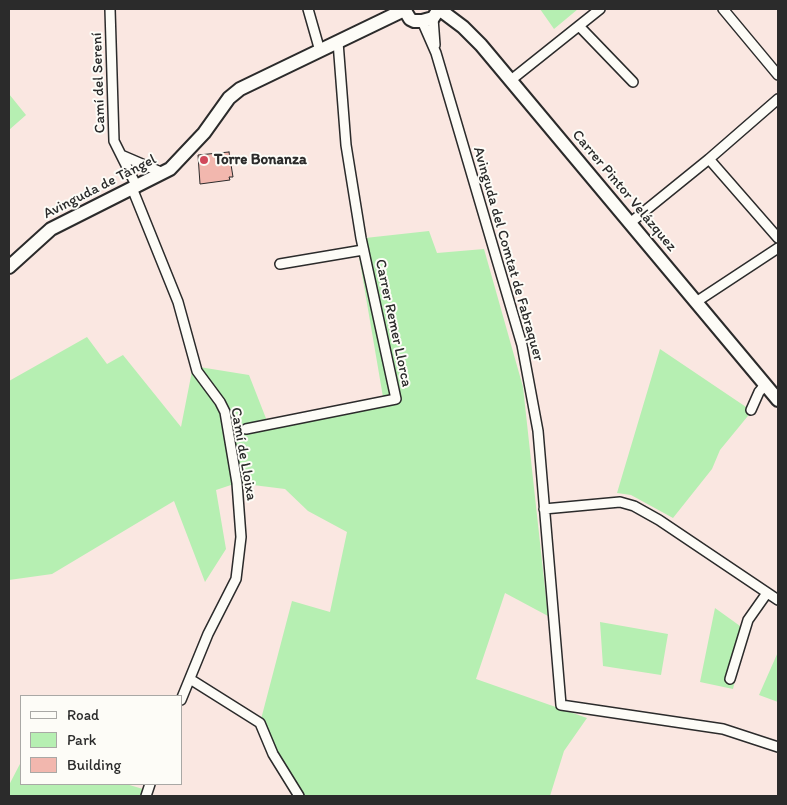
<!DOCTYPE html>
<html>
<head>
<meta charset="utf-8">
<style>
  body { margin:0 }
  #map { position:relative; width:787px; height:805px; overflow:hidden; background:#fae7e1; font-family:Itim,sans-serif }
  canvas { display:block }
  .frame { position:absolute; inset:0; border:10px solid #2b2b2b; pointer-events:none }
  .legend { position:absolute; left:20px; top:695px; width:162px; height:90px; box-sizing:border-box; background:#fdfcf7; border:1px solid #a9a8a5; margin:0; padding:6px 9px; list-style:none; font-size:15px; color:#2b2b2b }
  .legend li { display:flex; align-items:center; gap:10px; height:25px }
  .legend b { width:25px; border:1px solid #a9a8a5 }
</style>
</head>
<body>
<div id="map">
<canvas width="787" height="805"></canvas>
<div class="frame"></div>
<ul class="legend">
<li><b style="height:6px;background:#fdfcf7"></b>Road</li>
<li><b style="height:14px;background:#b6efb2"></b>Park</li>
<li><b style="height:14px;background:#f2b7ae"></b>Building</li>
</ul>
</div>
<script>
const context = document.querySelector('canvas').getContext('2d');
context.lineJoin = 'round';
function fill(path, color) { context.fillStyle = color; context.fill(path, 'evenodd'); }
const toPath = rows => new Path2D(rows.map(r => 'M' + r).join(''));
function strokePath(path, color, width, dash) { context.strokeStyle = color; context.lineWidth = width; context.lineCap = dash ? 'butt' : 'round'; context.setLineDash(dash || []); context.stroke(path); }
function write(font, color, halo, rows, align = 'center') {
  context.font = font + ' Itim,sans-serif'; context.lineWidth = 4; context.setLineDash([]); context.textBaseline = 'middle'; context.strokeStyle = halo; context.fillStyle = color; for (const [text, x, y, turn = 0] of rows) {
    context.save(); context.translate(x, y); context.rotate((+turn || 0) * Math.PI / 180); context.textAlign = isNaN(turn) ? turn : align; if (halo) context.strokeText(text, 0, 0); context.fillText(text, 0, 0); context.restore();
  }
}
const green = toPath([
  [540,9,578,9,554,29],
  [9,94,26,115,9,130],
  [429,231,437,253,484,249,523,387,548,616,505,593,476,679,587,718,564,751,550,796,299,796,260,723,292,601,330,612,347,532,308,511,285,489,237,483,216,490,226,549,205,582,174,501,52,574,9,580,9,381,87,337,107,364,123,355,181,427,193,366,249,375,267,421,383,397,356,239],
  [660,349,752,411,720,450,712,469,673,518,631,495,617,493],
  [715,608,747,631,733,689,700,682],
  [600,622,668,634,661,675,603,666],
  [778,652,778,702,759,695],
  [21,762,21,784,126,784,143,789,141,796,9,796,9,785]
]);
const building = toPath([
  [229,152,233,177,229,177,230,180,200,184,198,155,229,152]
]);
const street = toPath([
  [110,9,114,141,137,187],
  [308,9,320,51],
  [723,9,778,75],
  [433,18,435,45],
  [422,21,436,53,522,345,538,431,561,705,723,729,778,747],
  [579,26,633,82],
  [511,80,600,9],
  [121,155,163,173],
  [709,159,778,238],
  [132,188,178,302,197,371,220,402,225,412,237,483,241,537,236,579,208,634,181,700],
  [630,223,709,159,778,99],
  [280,264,363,250],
  [696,302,778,248],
  [751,410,759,392,765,385],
  [246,429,396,399,361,238,346,145,338,42],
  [544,509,620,502,634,506,659,520,778,600],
  [190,679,260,723,273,754,299,796],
  [730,679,748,620,767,593],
  [146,796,150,784]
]);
const secondary = toPath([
  [404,9,410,19,414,21,422,21,433,18,439,9],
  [439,9,463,27,481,45,778,400],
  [9,267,51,229,170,169,204,133,229,98,240,89,404,10]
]);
const markers = [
  [204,160,5,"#d1495b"]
];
const streetNames = [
  ["Camí del Serení",99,83,-92],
  ["Avinguda de Tàngel",100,187,-27],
  ["Carrer Pintor Velázquez",624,191,50],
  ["Avinguda del Comtat de Fabraquer",508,254,74],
  ["Carrer Remer Llorca",393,323,78],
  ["Camí de Lloixa",243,454,80]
];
const poiNames = [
  ["Torre Bonanza",214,160]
];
fill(green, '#b6efb2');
fill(building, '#f2b7ae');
strokePath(building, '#2b2b2b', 1);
strokePath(street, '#2b2b2b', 12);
strokePath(secondary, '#2b2b2b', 16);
strokePath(street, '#fdfcf7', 9);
strokePath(secondary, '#fdfcf7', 12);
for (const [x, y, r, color] of markers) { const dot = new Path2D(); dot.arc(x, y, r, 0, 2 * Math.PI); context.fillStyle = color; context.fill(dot); strokePath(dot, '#fdfcf7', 2); }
write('15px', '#2b2b2b', '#fdfcf7', streetNames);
write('bold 15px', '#2b2b2b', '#fdfcf7', poiNames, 'left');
</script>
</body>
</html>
